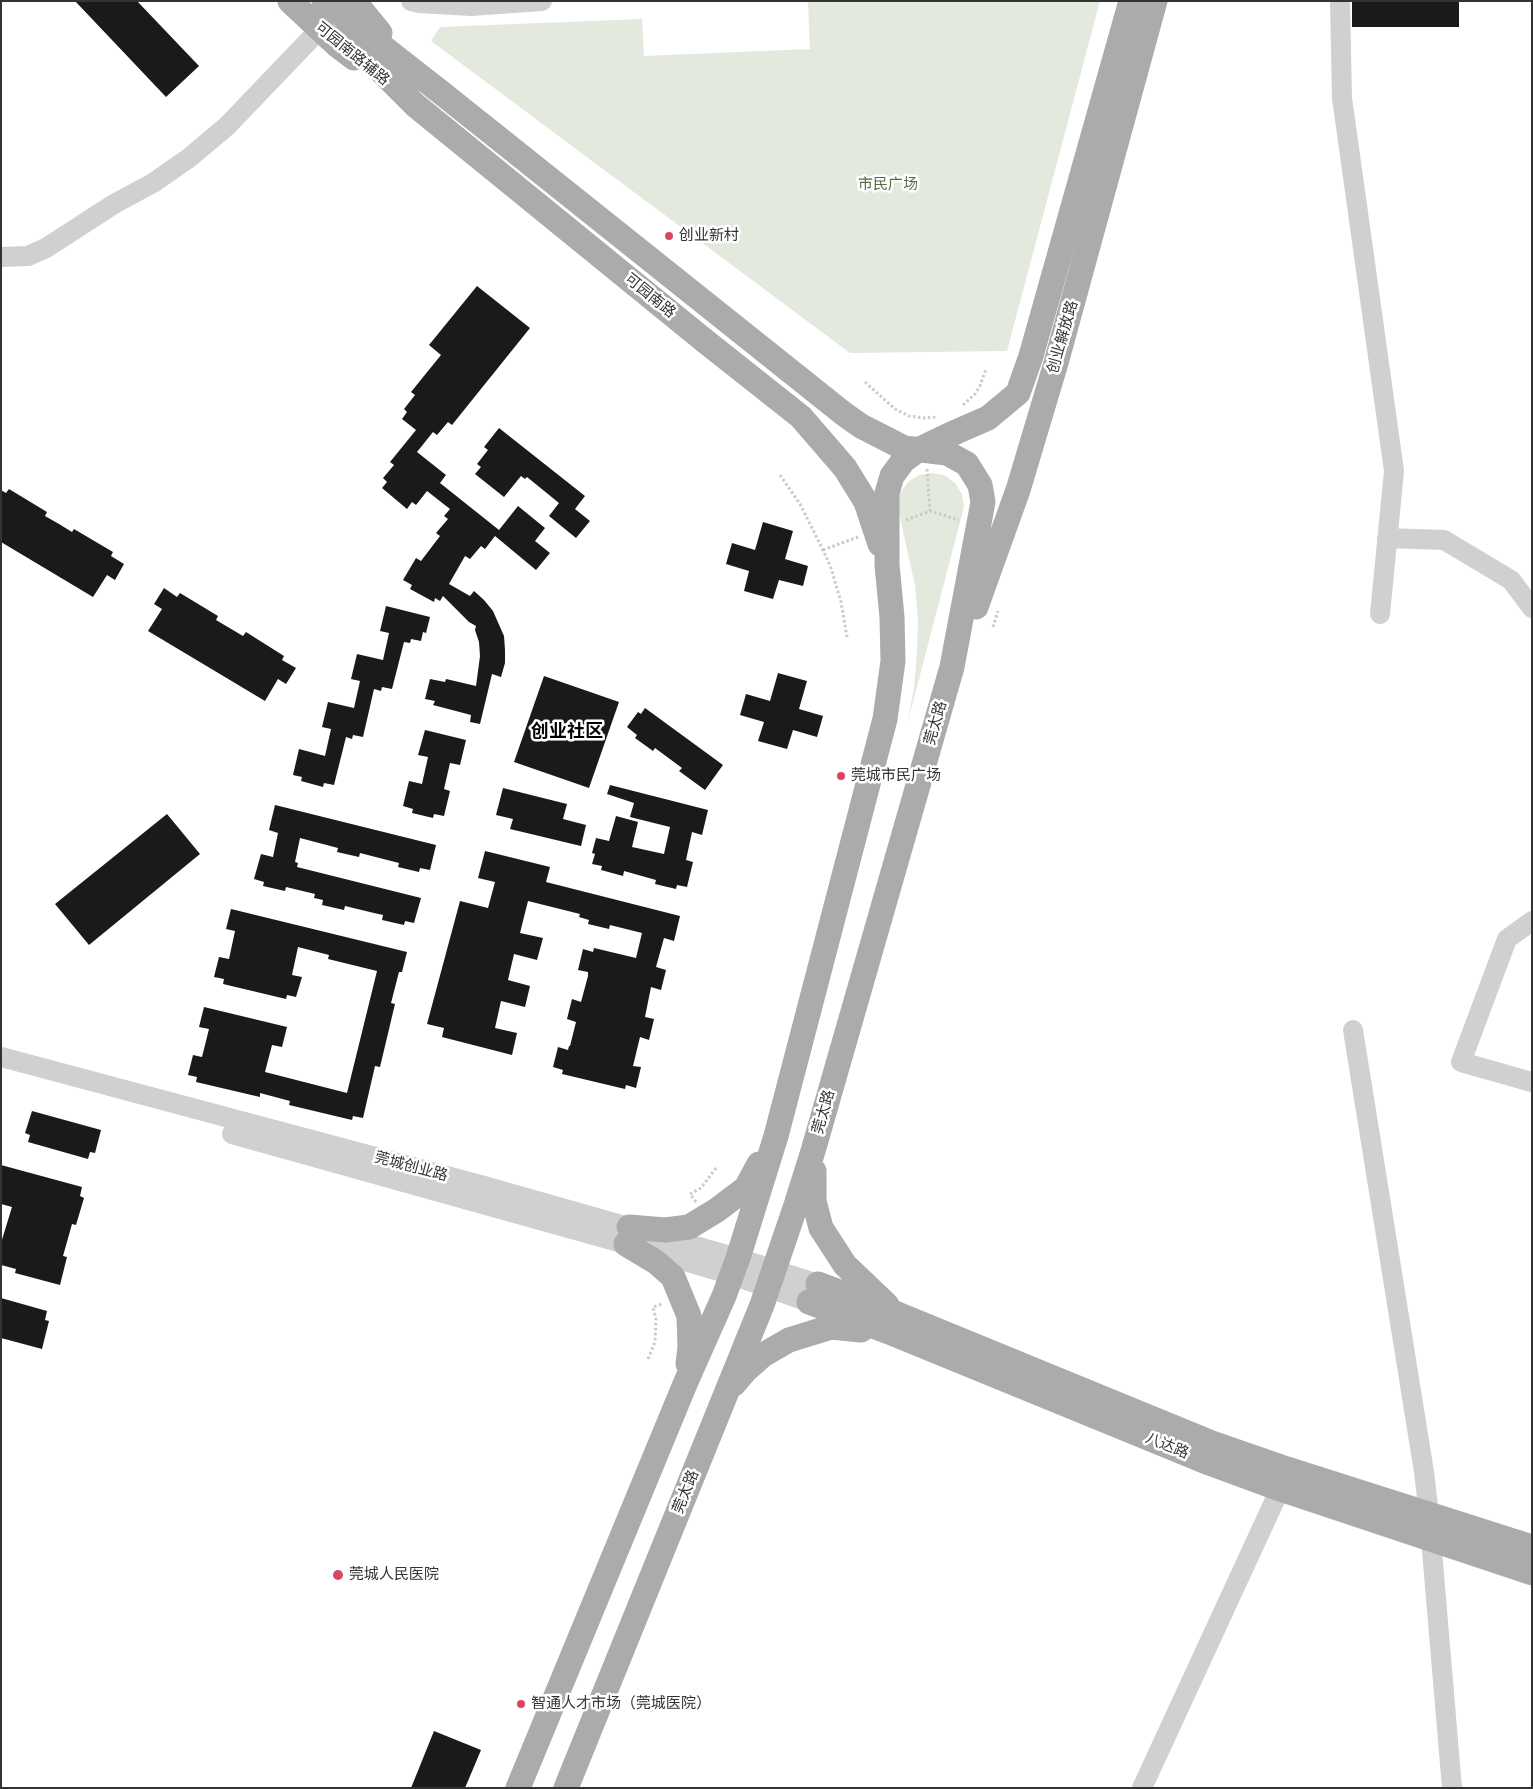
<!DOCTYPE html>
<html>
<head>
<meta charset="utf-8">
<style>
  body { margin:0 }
  #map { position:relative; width:1533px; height:1789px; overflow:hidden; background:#fff; font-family:"Fira Sans",sans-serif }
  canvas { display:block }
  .frame { position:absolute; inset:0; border:2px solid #333; pointer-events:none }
</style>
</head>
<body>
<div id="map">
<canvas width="1533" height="1789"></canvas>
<div class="frame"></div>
</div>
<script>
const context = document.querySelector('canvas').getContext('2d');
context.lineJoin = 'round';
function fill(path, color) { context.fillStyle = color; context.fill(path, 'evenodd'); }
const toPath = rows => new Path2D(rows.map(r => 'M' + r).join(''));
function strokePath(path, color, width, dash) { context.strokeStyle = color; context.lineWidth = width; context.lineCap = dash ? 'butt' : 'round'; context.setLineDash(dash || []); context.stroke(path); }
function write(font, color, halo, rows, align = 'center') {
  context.font = font + ' "Fira Sans","Noto Sans SC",sans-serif'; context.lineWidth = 5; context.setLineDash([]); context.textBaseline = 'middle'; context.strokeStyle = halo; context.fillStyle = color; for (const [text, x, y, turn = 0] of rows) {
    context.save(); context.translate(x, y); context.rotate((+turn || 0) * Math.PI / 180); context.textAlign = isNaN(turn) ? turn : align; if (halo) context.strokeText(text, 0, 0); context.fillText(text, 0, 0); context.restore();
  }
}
const green = toPath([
  [808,1,1100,1,1007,351,850,353,431,41,440,27,642,19,644,56,810,49],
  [931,473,944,475,955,483,962,494,964,507,908,721,914,687,917,653,918,619,915,585,897,505,900,493,908,482,919,475]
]);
const building = toPath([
  [75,1,137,1,199,66,166,97],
  [1352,1,1459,1,1459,27,1352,27],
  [477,286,530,328,452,425,448,422,437,435,433,432,417,452,446,475,440,483,499,530,518,506,545,528,535,541,550,553,536,570,495,536,485,549,481,546,470,559,465,556,449,584,470,596,474,591,484,600,493,611,504,636,505,650,505,663,501,677,492,674,480,724,470,722,471,715,433,705,435,701,425,699,430,679,445,682,446,679,476,686,480,656,479,642,475,630,476,626,469,622,443,596,440,601,435,598,434,602,410,589,412,585,403,580,416,558,421,561,440,536,436,533,448,519,444,516,450,509,427,491,416,505,412,502,407,509,382,488,387,482,383,478,394,465,390,462,416,430,402,419,407,412,404,409,415,395,411,392,441,355,429,345],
  [499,428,585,496,575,509,590,521,576,538,549,516,559,503,527,477,525,479,521,476,504,497,475,474,481,467,477,464,488,450,484,447],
  [9,489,47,512,45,516,59,524,72,532,74,529,113,552,111,556,124,564,115,580,107,575,93,597,1,542,1,490,6,493],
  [763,522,793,531,785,559,808,566,803,586,779,580,773,599,744,591,749,571,726,564,732,543,755,550],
  [164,588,177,597,180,593,218,616,216,620,243,636,246,632,284,656,282,660,296,668,286,684,278,679,265,701,148,631,162,609,154,604],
  [386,606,430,617,426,633,423,632,421,641,411,639,410,643,404,642,392,689,382,687,381,691,374,689,363,737,353,735,352,739,346,737,334,785,324,783,323,787,301,781,302,777,293,775,299,749,325,756,331,729,322,727,328,702,354,708,360,681,351,679,357,654,383,660,389,633,380,631],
  [778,673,807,681,799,709,823,716,817,737,793,730,787,749,758,741,764,722,740,715,746,694,770,701],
  [544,676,619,702,589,788,514,762],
  [645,708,723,765,705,790,679,771,682,768,655,748,653,751,635,738,637,735,627,727,638,712,641,714],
  [425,730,466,740,460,765,450,763,444,789,450,791,444,816,434,814,433,818,412,813,413,809,403,806,409,781,422,784,428,757,418,755],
  [610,785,708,810,702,835,692,832,686,860,693,862,687,887,677,885,676,889,655,884,656,880,624,871,623,876,601,870,602,866,592,864,595,854,592,853,596,838,609,841,616,816,638,822,632,847,664,854,670,827,630,817,634,803,607,794],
  [503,788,567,804,563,819,586,825,581,846,510,829,513,819,496,815],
  [275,805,436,845,430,870,420,868,419,872,398,867,399,863,360,853,359,857,337,852,338,848,300,838,295,862,298,863,297,867,421,898,414,923,405,921,404,925,382,920,383,915,374,913,345,906,344,910,322,905,323,900,314,898,315,894,286,887,285,891,263,886,264,882,254,879,261,854,273,857,278,833,269,830],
  [167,814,200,854,89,945,55,904],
  [485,851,550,867,546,882,680,916,674,941,664,938,656,967,666,970,661,990,651,987,645,1017,654,1019,649,1040,640,1037,633,1066,641,1067,636,1088,626,1085,625,1089,562,1074,563,1070,553,1067,558,1047,568,1050,569,1046,570,1046,576,1022,567,1019,572,999,581,1002,588,976,588,972,578,970,583,949,593,952,594,948,636,958,642,933,610,925,609,929,588,924,589,920,579,917,580,914,528,901,520,933,543,938,537,960,514,954,508,980,530,986,525,1007,501,1001,495,1028,517,1033,512,1055,442,1037,444,1028,427,1024,460,901,488,908,495,882,478,878],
  [231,909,407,952,402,972,399,972,391,1003,395,1004,380,1067,375,1066,363,1118,353,1116,352,1120,289,1105,290,1101,260,1093,260,1097,196,1082,197,1077,188,1075,193,1055,202,1057,209,1029,199,1027,204,1007,287,1027,282,1047,272,1045,265,1072,347,1093,377,971,328,959,329,955,298,947,292,975,302,977,296,997,287,995,286,999,223,984,224,979,214,977,219,957,229,959,235,931,226,929],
  [32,1111,101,1130,95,1153,90,1152,88,1159,28,1142,30,1135,25,1133],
  [1,1165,82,1187,80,1196,84,1198,76,1225,72,1224,63,1256,67,1257,60,1285,15,1273,16,1269,1,1265,1,1243,12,1207,1,1204],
  [1,1298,47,1311,45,1320,49,1321,42,1349,1,1338],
  [434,1731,481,1750,465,1788,411,1788]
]);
const path = toPath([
  [865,382,895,409,909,416,924,418,937,417],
  [963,405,975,394,980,386,986,369],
  [927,469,930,511],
  [780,475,800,504,823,550,831,568,841,602,847,637],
  [906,520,930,511,959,520],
  [823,550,858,537],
  [993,627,998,611],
  [696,1202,690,1194,701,1188,716,1168],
  [648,1359,655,1342,656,1320,653,1307,662,1304]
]);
const minor = toPath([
  [411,1,419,3,471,6,542,1],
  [1340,1,1342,98,1394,471,1380,614],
  [1,257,28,256,46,248,114,204,153,183,189,158,227,126,320,29],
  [1387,538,1444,540,1511,580,1532,608],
  [1532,921,1507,939,1461,1062,1532,1082],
  [1353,1030,1424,1472,1429,1515],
  [1,1057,484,1186,738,1258,818,1284],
  [232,1134,626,1244,732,1275,809,1302],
  [1431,1539,1452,1788],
  [1142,1788,1280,1489]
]);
const major = toPath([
  [290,1,337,45,354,58],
  [324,1,443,94,844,414,861,426,904,448,947,453,967,464,980,485,983,502,952,667,813,1151,796,1205,762,1305,566,1788],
  [354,1,380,33],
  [346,34,370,60,415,105,705,341,801,417,845,468,866,502,880,544],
  [976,607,1018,490,1056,363,1155,1],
  [814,1171,814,1201,821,1228,845,1265,887,1305],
  [629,1227,665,1230,689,1227,717,1210,746,1188,759,1164],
  [626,1244,656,1262,673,1277,689,1316,690,1347,688,1364],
  [818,1284,895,1313,1212,1443,1287,1469,1532,1547],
  [809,1302,889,1332,1204,1461,1280,1489,1532,1573],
  [734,1384,745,1371,763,1355,789,1340,831,1327,861,1330],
  [518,1788,685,1384,724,1296,738,1258,776,1136,885,719,893,661,892,617,887,565,887,493,892,476,903,461,918,450,949,435,988,418,1018,393,1031,356,1131,1]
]);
const markers = [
  [669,236,5,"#d7475f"],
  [841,776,5,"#d7475f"],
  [338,1575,6,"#d7475f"],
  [521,1704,5,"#d7475f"]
];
const streetNames = [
  ["可园南路辅路",352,54,39],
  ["可园南路",650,296,39],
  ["创业解放路",1063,337,-74],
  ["莞太路",936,723,-74],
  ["莞太路",824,1112,-74],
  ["莞城创业路",411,1167,15],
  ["八达路",1167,1446,22],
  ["莞太路",686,1492,-68]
];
const parkNames = [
  ["市民广场",888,185]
];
const poiNames = [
  ["创业新村",679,236],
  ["莞城市民广场",851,776],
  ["莞城人民医院",349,1575],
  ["智通人才市场（莞城医院）",531,1704]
];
const quarterNames = [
  ["创业社区",567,732]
];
fill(green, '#e4e9dd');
fill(building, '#1a1a1a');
strokePath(path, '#cacaca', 3, [2.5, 2.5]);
strokePath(minor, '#d0d0d0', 20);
strokePath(major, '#ababab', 25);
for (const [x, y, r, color] of markers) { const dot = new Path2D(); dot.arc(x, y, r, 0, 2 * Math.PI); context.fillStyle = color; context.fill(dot); strokePath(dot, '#fff', 2); }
write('15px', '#333', '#fff', streetNames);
write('15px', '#5a6c43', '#fff', parkNames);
write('15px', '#333', '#fff', poiNames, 'left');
write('bold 18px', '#000', '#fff', quarterNames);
</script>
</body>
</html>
